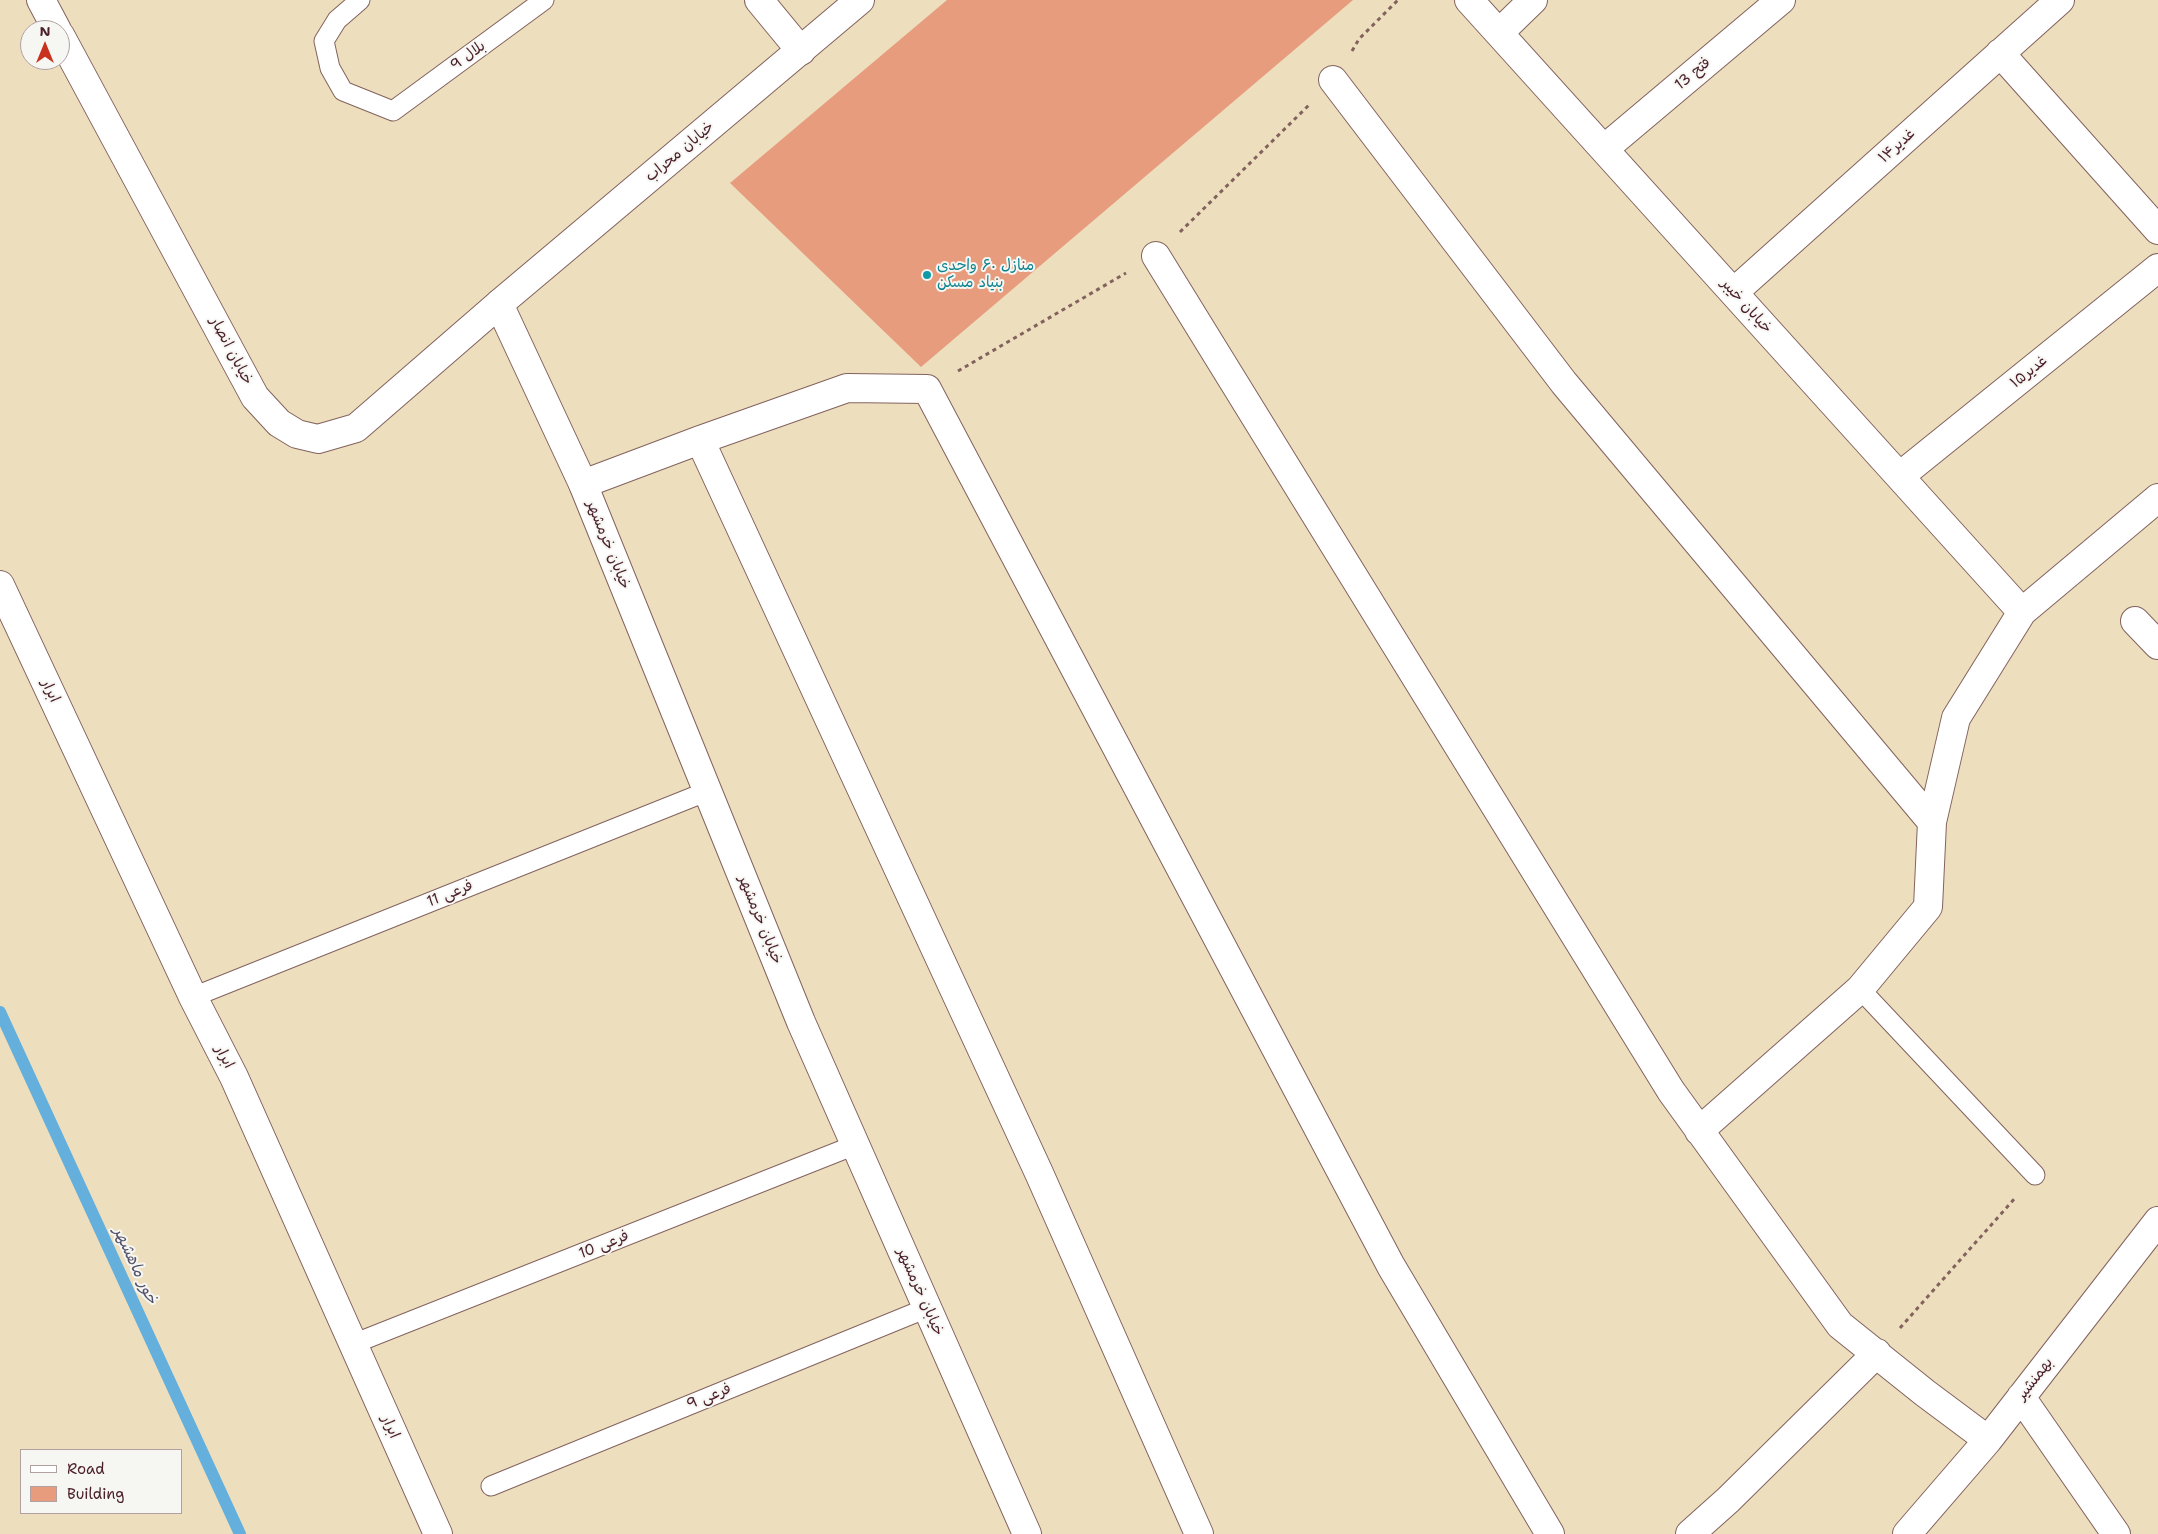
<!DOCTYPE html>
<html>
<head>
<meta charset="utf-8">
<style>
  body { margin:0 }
  #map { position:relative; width:2158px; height:1534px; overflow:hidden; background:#eddfbe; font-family:"Shantell Sans",sans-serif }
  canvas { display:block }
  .legend { position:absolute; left:20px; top:1449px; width:162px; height:65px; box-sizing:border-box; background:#f6f6f2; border:1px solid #b1a0a2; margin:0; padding:6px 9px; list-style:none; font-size:15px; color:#4a1f2b }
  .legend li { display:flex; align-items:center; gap:10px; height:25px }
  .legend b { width:25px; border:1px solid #b1a0a2 }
  .north { position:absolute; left:20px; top:20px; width:50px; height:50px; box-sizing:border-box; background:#f6f6f2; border:1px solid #b1a0a2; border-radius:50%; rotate:0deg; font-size:14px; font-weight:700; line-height:20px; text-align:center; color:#4a1f2b }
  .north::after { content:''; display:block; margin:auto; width:18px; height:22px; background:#c8321e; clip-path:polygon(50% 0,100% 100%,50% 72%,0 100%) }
</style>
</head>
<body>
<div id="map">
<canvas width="2158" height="1534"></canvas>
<ul class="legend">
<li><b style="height:6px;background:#fff"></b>Road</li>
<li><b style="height:14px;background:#e79c7d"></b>Building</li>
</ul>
<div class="north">N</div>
</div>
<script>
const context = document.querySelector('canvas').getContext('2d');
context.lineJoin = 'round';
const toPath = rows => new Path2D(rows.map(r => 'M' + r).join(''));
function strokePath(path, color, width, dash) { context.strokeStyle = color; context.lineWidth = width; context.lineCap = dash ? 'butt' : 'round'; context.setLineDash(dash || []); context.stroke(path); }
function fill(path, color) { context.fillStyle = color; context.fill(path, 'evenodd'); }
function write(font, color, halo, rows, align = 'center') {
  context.font = font + ' "Shantell Sans","Playpen Sans Arabic",sans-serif'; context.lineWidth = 4; context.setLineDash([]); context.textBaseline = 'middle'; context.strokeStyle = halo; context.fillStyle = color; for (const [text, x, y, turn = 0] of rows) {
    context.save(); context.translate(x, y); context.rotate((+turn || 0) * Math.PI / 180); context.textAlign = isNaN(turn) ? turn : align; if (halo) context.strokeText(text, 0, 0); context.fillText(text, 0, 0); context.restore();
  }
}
const stream = toPath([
  [0,1012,240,1534]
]);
const building = toPath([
  [947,0,1353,0,921,367,730,183]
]);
const path = toPath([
  [1352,51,1359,39,1398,0],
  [1180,232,1309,105],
  [958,371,1126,273],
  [1900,1328,2015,1198]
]);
const service = toPath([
  [360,0,337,20,324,41,330,68,343,91,393,111,544,0],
  [1860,989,2035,1175],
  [193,997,708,791],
  [353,1344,855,1145],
  [491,1486,927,1308]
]);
const minor = toPath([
  [41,0,57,30],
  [759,0,801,51],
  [1469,0,2022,612],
  [1499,33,1533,0],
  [60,35,255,397,279,423,297,434,318,439,356,428,499,304],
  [2000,53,2158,230],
  [1333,80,1564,383,1932,822],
  [1604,149,1781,0],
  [1156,256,1671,1091,1840,1325,1925,1393,1988,1440],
  [1734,292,2060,0],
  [700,440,1039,1173,1199,1534],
  [1900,476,2158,268],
  [583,484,700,440,847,388,927,389,1391,1266,1550,1534],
  [2135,621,2158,645],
  [1699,1131,1860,989,1928,907,1932,822,1956,718,2022,612,2158,498],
  [2021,1397,2116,1534],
  [1690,1534,1728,1500,1877,1353],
  [1907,1534,1988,1440,2158,1221]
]);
const tertiary = toPath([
  [860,0,499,304,583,484,801,1022,1027,1534],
  [0,585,193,997,234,1077,438,1534]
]);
const markers = [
  [927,275,5,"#0f9aa8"]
];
const streetNames = [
  ["بلال 9",468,56,-36],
  ["فتح 13",1693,74,-40],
  ["غدیر۱۴",1897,146,-42],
  ["خیابان محراب",680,152,-40],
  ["خیابان خیبر",1746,306,48],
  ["خیابان انصار",231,351,62],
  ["غدیر۱۵",2029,372,-39],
  ["خیابان خرمشهر",608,545,68],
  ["ابرار",50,691,65],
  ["فرعی 11",450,894,-22],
  ["خیابان خرمشهر",760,920,68],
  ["ابرار",224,1057,63],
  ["فرعی 10",604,1245,-22],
  ["خیابان خرمشهر",920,1292,66],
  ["بهمنشیر",2035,1379,-52],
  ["فرعی 9",709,1397,-22],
  ["ابرار",390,1427,66]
];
const cultureNames = [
  ["منازل ۶۰ واحدی",937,266],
  ["بنیاد مسکن",937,283]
];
const waterNames = [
  ["خور ماهشهر",135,1266,65]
];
strokePath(stream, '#64afdc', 12);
fill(building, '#e79c7d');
strokePath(service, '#83625e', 21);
strokePath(minor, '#83625e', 30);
strokePath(tertiary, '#83625e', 30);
strokePath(path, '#83625e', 3, [4, 4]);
strokePath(service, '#fff', 19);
strokePath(minor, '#fff', 28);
strokePath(tertiary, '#fff', 28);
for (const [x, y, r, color] of markers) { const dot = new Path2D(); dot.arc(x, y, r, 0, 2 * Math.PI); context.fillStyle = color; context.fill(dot); strokePath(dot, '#f6f6f2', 2); }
write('15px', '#4a1f2b', '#f6f6f2', streetNames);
write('15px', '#0d838f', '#f6f6f2', cultureNames, 'left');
write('italic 16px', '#535169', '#f6f6f2', waterNames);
</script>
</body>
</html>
